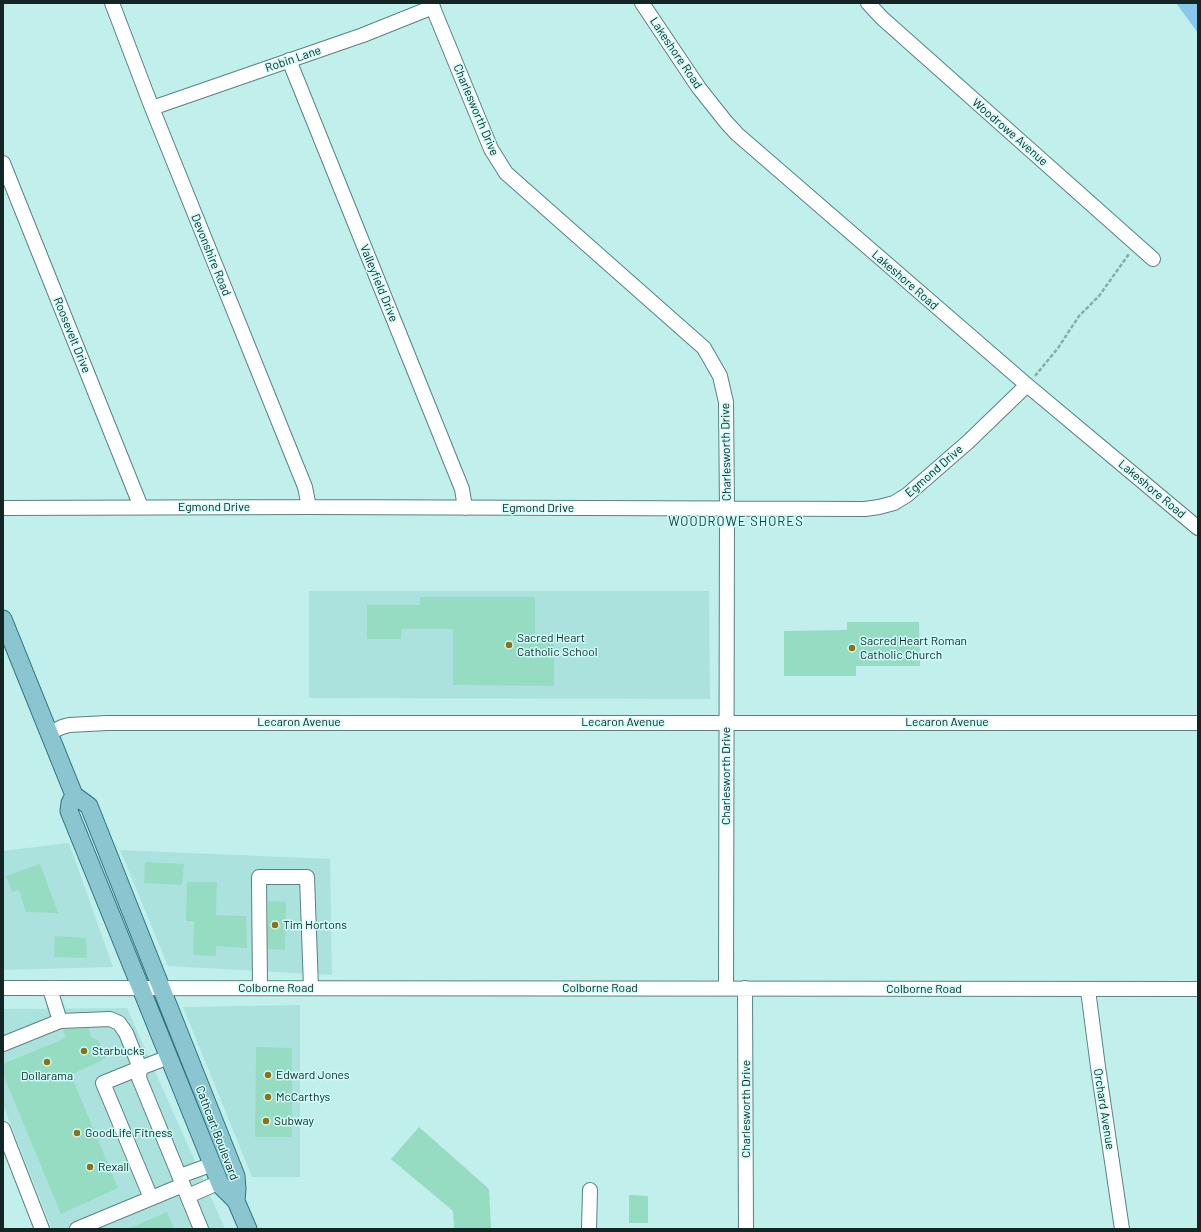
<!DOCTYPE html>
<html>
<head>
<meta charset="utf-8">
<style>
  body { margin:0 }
  #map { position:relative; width:1201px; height:1232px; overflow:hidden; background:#c1efeb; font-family:Barlow,sans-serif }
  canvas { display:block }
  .frame { position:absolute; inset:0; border:4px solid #132524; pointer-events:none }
</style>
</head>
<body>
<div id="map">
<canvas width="1201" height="1232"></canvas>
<div class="frame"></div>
</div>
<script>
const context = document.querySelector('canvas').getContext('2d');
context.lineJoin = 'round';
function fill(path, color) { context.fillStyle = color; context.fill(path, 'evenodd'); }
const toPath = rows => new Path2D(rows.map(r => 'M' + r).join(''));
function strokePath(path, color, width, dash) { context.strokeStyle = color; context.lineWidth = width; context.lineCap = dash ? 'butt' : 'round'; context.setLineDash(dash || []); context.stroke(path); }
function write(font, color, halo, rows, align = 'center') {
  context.font = font + ' Barlow,sans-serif'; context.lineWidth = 3; context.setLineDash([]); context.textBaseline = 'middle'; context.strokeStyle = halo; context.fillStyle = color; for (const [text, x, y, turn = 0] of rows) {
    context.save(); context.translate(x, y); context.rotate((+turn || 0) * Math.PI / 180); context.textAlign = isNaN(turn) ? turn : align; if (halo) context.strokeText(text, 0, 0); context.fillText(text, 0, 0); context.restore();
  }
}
const built = toPath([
  [309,591,709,591,710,699,309,698],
  [69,843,113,967,3,970,3,851],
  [120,850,330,859,332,975,168,966],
  [300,1005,300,1177,252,1177,183,1007],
  [127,1008,225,1229,52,1229,3,1105,3,1009]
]);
const water = toPath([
  [1176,3,1198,3,1198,34,1198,33]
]);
const building = toPath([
  [420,597,535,597,535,636,554,636,554,686,453,685,453,629,401,629,401,639,367,639,367,605,420,605],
  [847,622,919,622,920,666,856,666,856,676,784,676,784,631,847,630],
  [145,862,184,864,182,885,144,883],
  [40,864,58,913,26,912,19,890,12,892,6,876],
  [187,882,217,882,216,915,246,916,247,948,216,946,216,956,193,955,194,921,186,921],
  [268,901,286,902,285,950,268,949],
  [55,936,86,938,87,958,54,957],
  [89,1028,91,1037,99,1041,106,1058,71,1075,118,1188,61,1214,3,1074,3,1064,66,1038,63,1029],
  [256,1047,292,1048,292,1137,255,1137],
  [419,1127,489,1189,491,1229,454,1229,453,1211,391,1159],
  [629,1195,648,1196,648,1223,629,1223],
  [167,1212,174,1229,128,1229]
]);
const path = toPath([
  [1035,376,1058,348,1079,316,1099,296,1129,254]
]);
const minor = toPath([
  [112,3,152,108,305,487,309,507],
  [431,3,491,149,506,173,704,348,720,376,726,402,727,508,726,988],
  [642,3,699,88,726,122,737,134,1027,385,1198,528],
  [868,3,882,18,1153,259],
  [289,60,462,489,465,508],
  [152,108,363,35,433,7],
  [3,163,141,507],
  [3,508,309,507,865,509,879,507,894,503,907,495,968,442,1027,385],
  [49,733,62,727,69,725,107,723,1198,723],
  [3,988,1198,989],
  [260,988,259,877,307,877,311,988],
  [745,988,746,1229],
  [50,989,60,1021,110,1019,119,1023,126,1033,140,1068,103,1083,151,1198],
  [1088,990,1098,1067,1122,1229],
  [3,1044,60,1021],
  [3,1129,42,1229],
  [180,1176,213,1164],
  [183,1185,201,1229],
  [188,1196,220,1182],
  [77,1229,183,1185,139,1078,140,1068,169,1057],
  [589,1229,590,1190]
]);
const major = toPath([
  [3,619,74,795],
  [74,795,89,806,236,1176,237,1189,236,1201,248,1229],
  [74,795,70,803,69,811,221,1186,236,1201]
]);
const markers = [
  [509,645,4,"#926e15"],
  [852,648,4,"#926e15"],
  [275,925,4,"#926e15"],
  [84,1051,4,"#926e15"],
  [47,1062,4,"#926e15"],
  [268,1075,4,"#926e15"],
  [268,1097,4,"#926e15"],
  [266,1121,4,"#926e15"],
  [77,1133,4,"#926e15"],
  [90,1167,4,"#926e15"]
];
const streetNames = [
  ["Lakeshore Road",676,53,56],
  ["Robin Lane",293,59,-19],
  ["Charlesworth Drive",476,110,67],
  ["Woodrowe Avenue",1010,132,41],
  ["Devonshire Road",211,255,68],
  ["Lakeshore Road",905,280,41],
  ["Valleyfield Drive",379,283,68],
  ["Roosevelt Drive",72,335,68],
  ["Charlesworth Drive",726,452,-91],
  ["Egmond Drive",934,471,-41],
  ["Lakeshore Road",1152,489,40],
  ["Egmond Drive",214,507],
  ["Egmond Drive",538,508],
  ["Lecaron Avenue",299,722],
  ["Lecaron Avenue",623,722],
  ["Lecaron Avenue",947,722],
  ["Charlesworth Drive",726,776,-90],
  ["Colborne Road",276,988],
  ["Colborne Road",600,988],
  ["Colborne Road",924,989],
  ["Charlesworth Drive",746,1109,-90],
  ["Orchard Avenue",1104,1109,81],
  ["Cathcart Boulevard",217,1133,69]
];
const poiNames = [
  ["Sacred Heart",517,638],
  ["Catholic School",517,652],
  ["Sacred Heart Roman",860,641],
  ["Catholic Church",860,655],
  ["Tim Hortons",283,925],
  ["Starbucks",92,1051],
  ["Edward Jones",276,1075],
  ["Dollarama",47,1076,"center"],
  ["McCarthys",276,1097],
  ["Subway",274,1121],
  ["GoodLife Fitness",85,1133],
  ["Rexall",98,1167]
];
const neighbourhoodNames = [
  ["WOODROWE SHORES",736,522]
];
fill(built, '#ace2de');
fill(water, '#89c8ea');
fill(building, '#95dcc2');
strokePath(minor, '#588380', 16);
strokePath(major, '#2e747f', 19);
strokePath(path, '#88aca9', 2.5, [4, 2]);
strokePath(minor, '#fff', 14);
strokePath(major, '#8ac5d0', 17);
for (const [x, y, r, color] of markers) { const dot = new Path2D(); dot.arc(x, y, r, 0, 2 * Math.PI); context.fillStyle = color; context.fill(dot); strokePath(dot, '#cefdf9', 1.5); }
write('12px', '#132524', '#cefdf9', streetNames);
write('12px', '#132524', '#cefdf9', poiNames, 'left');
context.letterSpacing = '1px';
write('13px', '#15413f', '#cefdf9', neighbourhoodNames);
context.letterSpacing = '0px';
</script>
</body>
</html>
